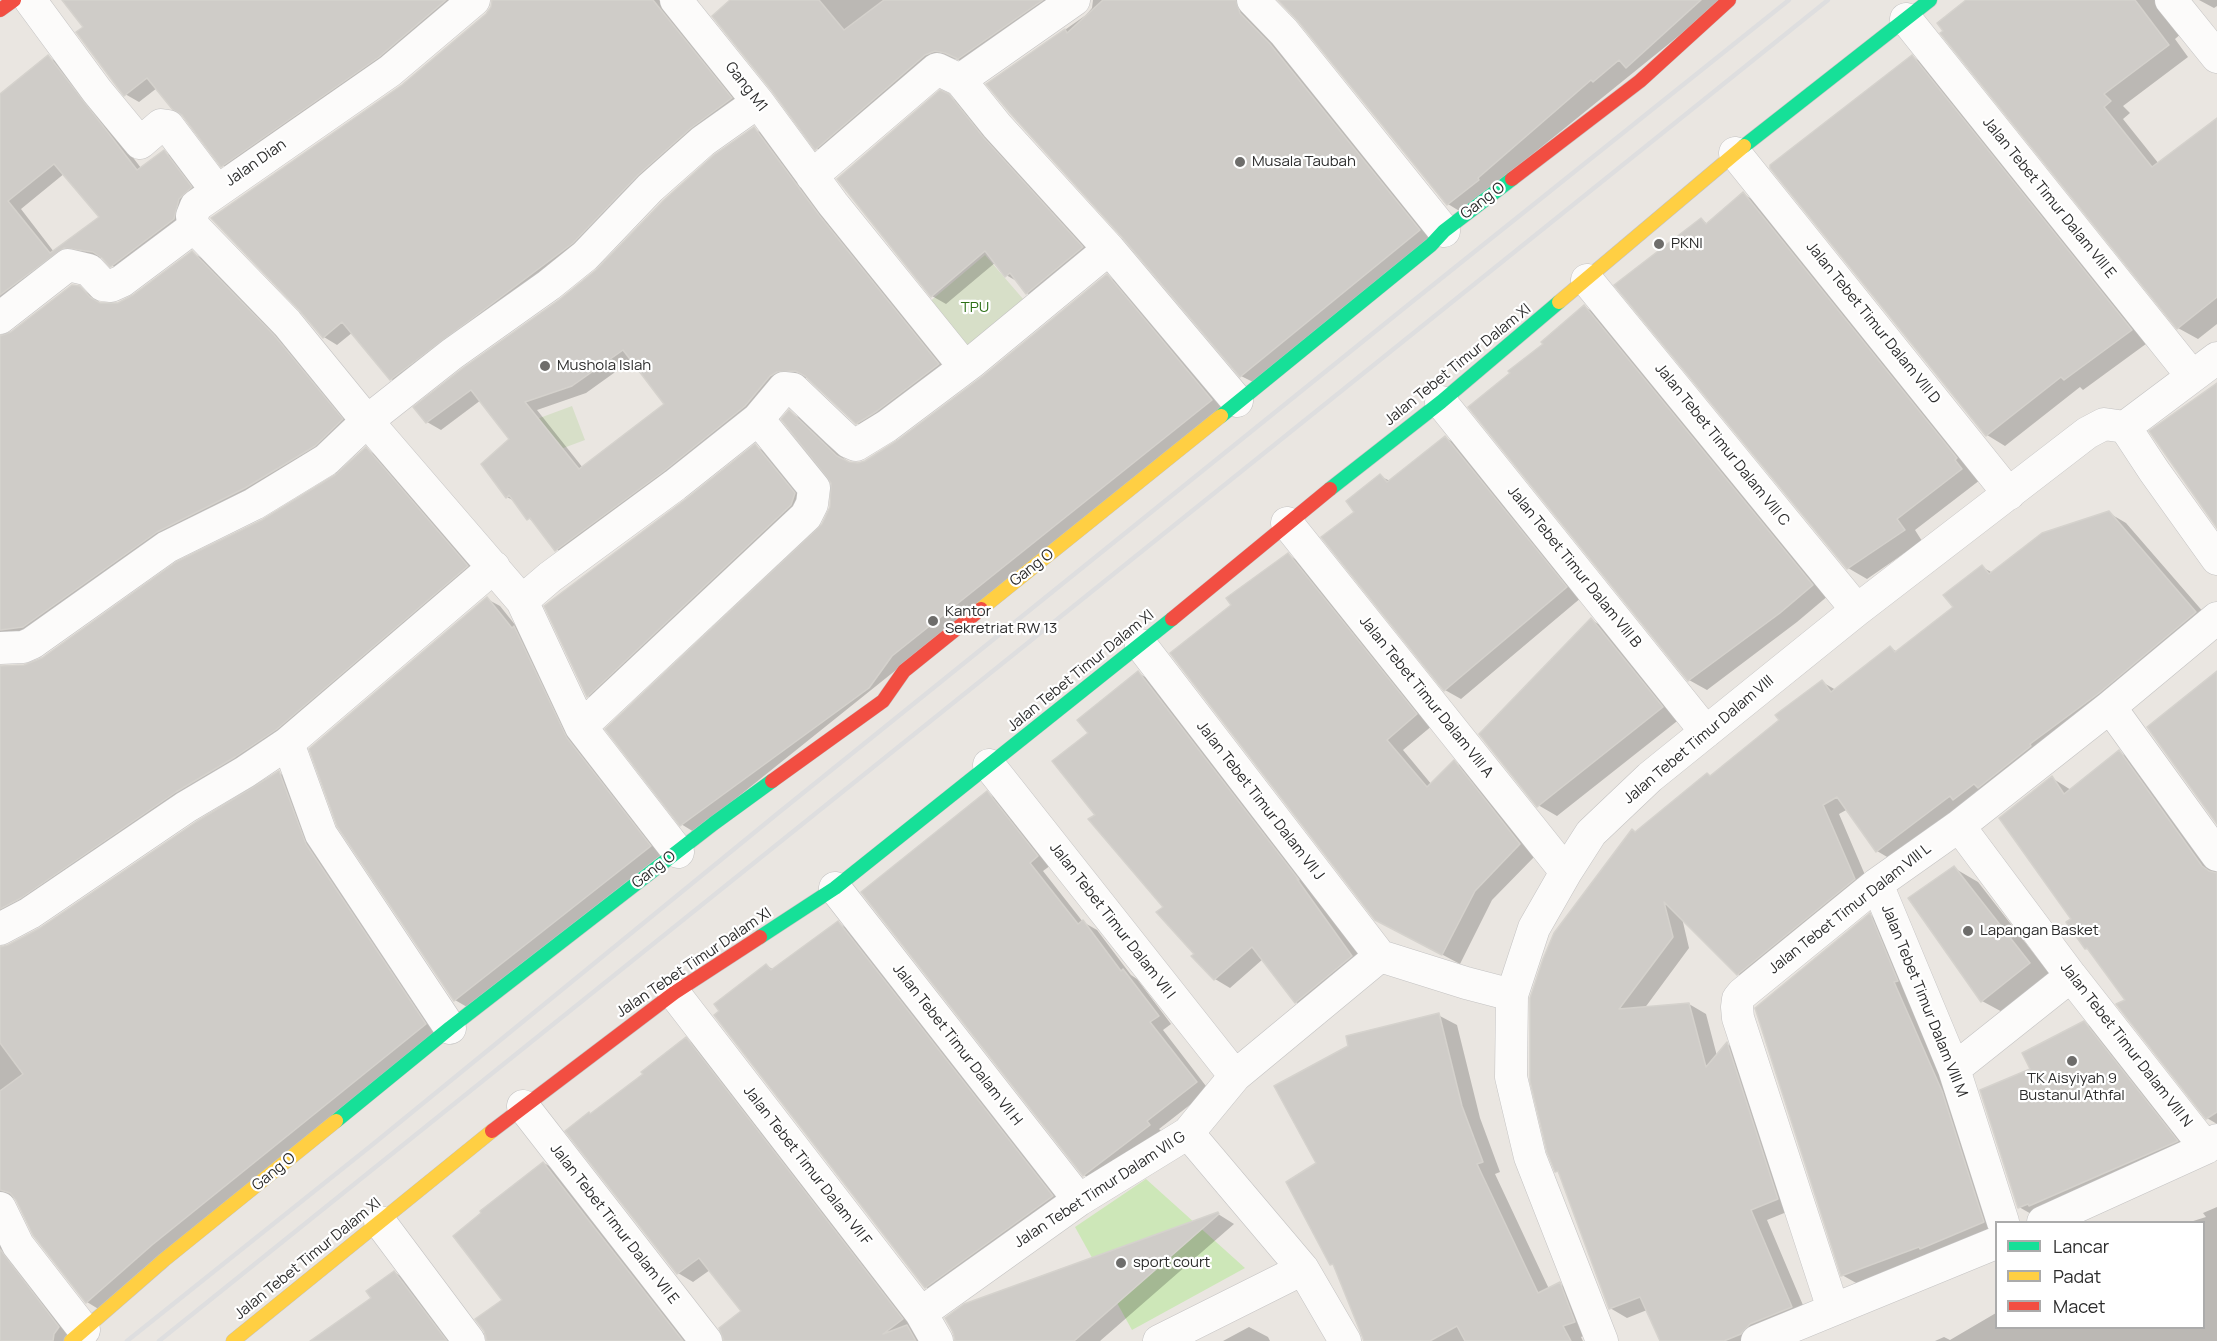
<!DOCTYPE html>
<html>
<head>
<meta charset="utf-8">
<style>
  body { margin:0 }
  #map { position:relative; width:2217px; height:1341px; overflow:hidden; background:#eae6e1; font-family:Manrope,sans-serif }
  canvas { display:block }
  .legend { position:absolute; left:1995px; top:1221px; width:210px; height:108px; box-sizing:border-box; background:#fff; border:2px solid #ababab; margin:0; padding:8px 10px; list-style:none; font-size:18px; color:#2c2c2c }
  .legend li { display:flex; align-items:center; gap:12px; height:30px }
  .legend b { width:30px; border:2px solid #ababab }
</style>
</head>
<body>
<div id="map">
<canvas width="2217" height="1341"></canvas>
<ul class="legend">
<li><b style="height:8px;background:#16e098"></b>Lancar</li>
<li><b style="height:8px;background:#ffcf43"></b>Padat</li>
<li><b style="height:8px;background:#f24e42"></b>Macet</li>
</ul>
</div>
<script>
const context = document.querySelector('canvas').getContext('2d');
context.lineJoin = 'round';
function fill(path, color) { context.fillStyle = color; context.fill(path, 'evenodd'); }
const toPath = rows => new Path2D(rows.map(r => 'M' + r).join(''));
function strokePath(path, color, width, dash) { context.strokeStyle = color; context.lineWidth = width; context.lineCap = dash ? 'butt' : 'round'; context.setLineDash(dash || []); context.stroke(path); }
function write(font, color, halo, rows, align = 'center') {
  context.font = font + ' Manrope,sans-serif'; context.lineWidth = 4.5; context.setLineDash([]); context.textBaseline = 'middle'; context.strokeStyle = halo; context.fillStyle = color; for (const [text, x, y, turn = 0] of rows) {
    context.save(); context.translate(x, y); context.rotate((+turn || 0) * Math.PI / 180); context.textAlign = isNaN(turn) ? turn : align; if (halo) context.strokeText(text, 0, 0); context.fillText(text, 0, 0); context.restore();
  }
}
const green = toPath([
  [1146,1179,1245,1268,1132,1330,1075,1227]
]);
const cemetery = toPath([
  [985,255,1030,307,966,361,921,309],
  [572,406,585,440,531,460,518,426]
]);
const shadow = toPath([
  [64,0,468,0,236,173,222,165,183,114,157,88,139,102,125,94,85,27],
  [493,0,659,0,744,107,405,386,391,379,353,332,337,345,324,337,403,86,487,14,492,7],
  [732,0,1067,0,973,66,960,60,950,58,830,156,816,148],
  [1093,0,1251,0,1284,53,1432,238,1255,383,1241,376,1123,236,988,84,1086,15,1092,8],
  [1280,0,1723,0,1461,212,1448,204,1298,19],
  [1967,0,2178,0,2183,32,2175,39,2188,57,2123,106,2130,113,2123,119,2159,164,2217,120,2217,324,2198,339,2178,328],
  [2199,0,2217,0,2217,6,2214,8],
  [48,57,62,65,141,168,164,152,177,159,204,195,125,273,111,265,105,259,86,254,0,314,0,96],
  [65,173,101,217,54,252,21,209],
  [1912,57,1931,67,2150,341,2083,390,2080,387,2005,446,1987,435],
  [948,96,963,104,1096,256,1041,301,1027,293,1020,283,1006,275,996,262,946,304,932,296],
  [754,129,767,136,952,372,870,431,857,423,810,378,791,378,570,557,556,549,536,523,528,518,516,502,507,497,511,439,481,400,441,430,427,422,415,408,560,301,597,271],
  [632,360,666,405,583,468,537,410,586,393],
  [1743,194,1762,205,1980,480,1915,530,1922,541,1867,579,1848,568,1701,220,1708,224],
  [192,253,206,260,287,344,355,428,0,644,0,337,11,334,79,288,93,296,101,304,119,304,134,297],
  [1107,276,1119,283,1224,407,694,832,681,824,831,507,833,483,789,412,802,419,848,462,858,464,866,462,899,442,984,378],
  [1585,307,1602,317,1829,595,1797,622,1707,690,1689,680,1470,407,1512,373],
  [1446,438,1462,447,1582,597,1461,699,1445,690,1323,537,1357,513,1380,476,1390,481],
  [755,446,769,454,808,502,601,703,588,696],
  [366,449,379,457,480,574,291,736,0,925,0,667,24,666,40,661,336,477],
  [2109,513,2126,523,2212,622,1894,861,1877,851,1848,809,1839,814,1871,889,1755,983,1738,974,1682,918,1689,948,1644,1009,1689,1004,1706,1014,1717,1056,1727,1044,1743,1053,1794,1209,1767,1220,1808,1317,1760,1341,1661,1341,1647,1310,1627,1318,1610,1308,1560,1173,1556,1171,1636,834,1711,777,1781,720,1822,682,1836,690,1890,648,1898,652,1955,607,1982,567,1993,573],
  [1288,555,1305,565,1433,725,1403,750,1432,785,1454,762,1471,772,1537,854,1492,900,1460,964,1394,929,1233,606],
  [487,599,500,606,520,631,662,854,467,1007,455,1000],
  [1591,620,1610,630,1681,718,1557,816,1538,805],
  [1138,673,1154,682,1308,884,1366,965,1311,1011,1296,1002,1263,959,1230,988,1215,979,1165,907,1097,816,1090,733],
  [2119,752,2136,762,2217,873,2217,1124,2207,1118,2127,1001,2092,952,2086,948,2073,920,2052,778,2071,790],
  [279,773,292,780,438,1032,100,1310,87,1302,16,1197,5,1199,0,1204,0,948,9,946,41,929],
  [987,793,1000,801,1051,865,1043,871,1083,922,1097,930,1131,975,1137,979,1171,1024,1163,1030,1209,1090,1159,1129,1163,1133,1098,1183,1084,1175,863,892],
  [1954,868,1978,882,2053,978,2006,1014,1982,1001],
  [1870,915,1886,924,1996,1233,1858,1284,1842,1275],
  [838,923,853,932,1067,1205,940,1296,926,1287,722,1011,766,965,774,970],
  [1438,1015,1457,1025,1480,1118,1500,1172,1495,1174,1549,1289,1560,1284,1578,1294,1593,1332,1581,1337,1583,1341,1365,1341,1336,1267,1331,1264,1318,1163],
  [2084,1023,2098,1031,2190,1149,2033,1215,2019,1207,2032,1070],
  [686,1039,701,1048,926,1341,725,1341,743,1312,710,1270,693,1282,678,1273,591,1115,645,1075],
  [544,1163,559,1172,691,1341,488,1341,504,1301],
  [2217,1207,2217,1341,1935,1341,1944,1337,1950,1340,1996,1313,1996,1328,2204,1328,2204,1222,2190,1222,2206,1217,2203,1213],
  [1218,1214,1234,1224,1100,1341,956,1341,947,1319],
  [0,1231,71,1335,67,1341,0,1341],
  [394,1272,410,1282,454,1341,316,1341,373,1299],
  [1249,1327,1268,1337,1270,1341,1223,1341]
]);
const building = toPath([
  [62,0,446,0,379,57,221,167,182,115,173,110,147,78,124,96,76,32,83,27,62,0],
  [492,0,653,0,732,98,691,128,638,175,573,243,390,380,342,322,323,338,300,311,211,218,402,85,486,14,491,7,492,0],
  [730,0,819,0,844,30,884,0,1043,0,958,59,945,53,935,51,925,55,815,150,772,91,712,16,730,0],
  [1103,0,1236,0,1240,13,1270,44,1420,230,1240,377,1122,237,1011,114,986,84,1065,29,1067,33,1103,0],
  [1278,0,1701,0,1626,68,1619,60,1593,82,1591,80,1478,178,1479,180,1447,205,1298,21,1278,0],
  [1966,0,2135,0,2169,45,2104,94,2111,101,2104,107,2152,167,2217,118,2217,297,2177,329,1940,33,1943,31,1937,23,1966,0],
  [48,55,137,170,164,150,192,187,179,199,174,219,113,265,110,267,102,258,93,252,64,248,0,295,0,94,48,55],
  [54,164,99,217,50,253,8,201,54,164],
  [1912,55,2132,330,2064,380,2061,377,1986,436,1770,168,1770,165,1912,55],
  [940,90,949,94,984,138,1083,247,1026,294,1010,273,1005,277,985,251,931,297,837,179,940,90],
  [754,127,819,215,939,364,877,411,856,424,805,376,795,371,777,372,770,376,745,406,664,471,555,551,530,518,527,520,509,495,506,498,481,464,509,439,471,390,426,423,413,407,463,368,559,300,596,270,663,201,714,155,754,127],
  [623,350,664,404,579,469,525,402,572,386,623,350],
  [1743,192,1957,458,1955,460,1962,469,1897,519,1905,530,1847,569,1614,285,1701,218,1706,224,1743,192],
  [192,251,274,335,343,419,315,446,245,488,157,532,23,627,0,630,0,336,11,332,72,285,80,286,90,297,100,303,118,303,133,295,192,251],
  [1107,274,1212,400,892,656,869,688,680,826,605,729,822,524,830,507,831,483,781,419,789,410,837,456,849,462,858,463,865,461,898,440,983,376,1107,274],
  [1584,305,1813,585,1780,613,1688,681,1468,407,1510,373,1508,371,1543,344,1541,342,1584,305],
  [2217,383,2217,528,2149,431,2217,383],
  [1445,436,1567,587,1444,691,1321,537,1354,512,1346,501,1380,474,1387,482,1445,436],
  [755,444,795,493,791,505,587,697,544,606,686,499,755,444],
  [366,447,468,566,277,729,235,757,176,792,21,898,0,909,0,666,24,665,42,658,176,562,262,520,335,475,366,447],
  [2109,511,2196,612,2099,693,2030,744,2031,746,1978,788,1974,784,1953,800,1950,796,1876,852,1837,797,1823,805,1855,879,1737,975,1664,902,1673,937,1619,1009,1689,1003,1706,1067,1727,1042,1778,1199,1751,1210,1792,1307,1750,1324,1741,1334,1724,1341,1660,1341,1640,1297,1609,1309,1558,1171,1555,1172,1547,1152,1530,1081,1530,998,1543,959,1554,933,1632,829,1635,832,1707,773,1710,776,1779,720,1775,715,1822,680,1831,692,1890,646,1895,652,1953,607,1943,595,1982,565,1989,574,2042,533,2109,511],
  [1288,553,1417,714,1387,740,1427,787,1454,760,1520,844,1475,891,1442,955,1375,920,1170,653,1231,605,1226,598,1288,553],
  [487,597,512,628,514,626,567,738,651,846,454,1001,337,826,309,749,487,597],
  [1591,618,1663,707,1537,807,1479,734,1591,618],
  [1138,671,1299,880,1297,879,1352,956,1295,1003,1252,947,1214,980,1191,956,1194,954,1156,912,1163,907,1088,819,1095,815,1052,761,1088,733,1077,720,1138,671],
  [2217,671,2217,824,2147,727,2217,671],
  [2119,750,2202,866,2209,871,2217,873,2217,1112,2206,1119,2116,1004,2125,1000,2087,948,2085,949,2066,922,2071,919,1999,818,2052,776,2064,794,2119,750],
  [279,771,306,844,426,1024,152,1245,86,1303,33,1235,16,1200,10,1193,0,1190,0,1091,23,1074,0,1043,0,947,8,945,40,928,196,822,279,771],
  [987,791,1038,856,1030,863,1078,924,1083,920,1121,971,1123,969,1159,1016,1150,1022,1197,1082,1147,1121,1150,1125,1083,1176,861,892,987,791],
  [1954,866,2030,963,1981,1002,1908,898,1954,866],
  [1870,913,1898,981,1894,982,1942,1091,1984,1222,1920,1249,1919,1247,1841,1276,1755,1008,1870,913],
  [838,921,1053,1196,925,1288,714,1015,719,1011,714,1004,766,964,771,970,838,921],
  [1439,1013,1462,1106,1483,1162,1477,1164,1538,1293,1560,1282,1575,1322,1563,1326,1571,1341,1465,1341,1457,1326,1430,1341,1364,1341,1333,1264,1330,1265,1286,1182,1316,1163,1274,1086,1348,1046,1346,1036,1439,1013],
  [2084,1021,2178,1141,2029,1206,2028,1204,2018,1208,1980,1090,2030,1069,2022,1053,2084,1021],
  [686,1037,903,1319,883,1334,907,1325,916,1341,724,1341,719,1328,741,1311,699,1258,677,1274,565,1131,589,1112,590,1114,643,1074,641,1072,686,1037],
  [543,1162,683,1341,487,1341,484,1331,475,1319,502,1300,453,1236,481,1213,480,1211,543,1162],
  [1218,1212,1219,1214,1074,1341,955,1341,953,1332,945,1318,964,1304,1218,1212],
  [0,1249,59,1327,54,1334,53,1341,0,1341,0,1249],
  [394,1271,447,1341,310,1341,371,1298,366,1291,394,1271]
]);
const street = toPath([
  [30,0,97,91,140,143,161,125,168,126,217,191],
  [474,0,390,71,196,206,192,216,193,223,194,227,287,323,367,421,522,601,581,727,678,852],
  [676,0,758,102,833,204,959,360,968,363],
  [1253,0,1284,32,1444,231],
  [2171,0,2217,57],
  [1906,19,2192,376],
  [960,80,1074,0],
  [1735,153,2009,494],
  [812,176,937,69,960,80,997,126,1109,249,1237,401],
  [1587,280,1857,610],
  [0,318,68,265,89,270,103,285,111,286,122,281,194,227],
  [1441,402,1706,732],
  [2125,427,2154,471,2217,559],
  [1287,523,1566,872],
  [522,601,550,577,675,485,758,419,784,388,793,389,837,431,849,442,856,445,887,426,972,362,1109,249],
  [1141,645,1380,956],
  [0,648,23,647,32,643,167,547,254,504,326,460,367,421,452,354,549,285,585,256,650,188,703,141,758,102],
  [2110,707,2217,855],
  [581,727,806,516,812,504,814,488,758,419],
  [288,743,321,834,450,1028],
  [989,765,1235,1076],
  [1959,826,2071,976,2206,1148],
  [1877,884,1954,1069,2003,1222],
  [835,888,1079,1200],
  [0,929,30,913,186,807,245,772,288,743,494,567],
  [1380,956,1466,983,1512,995],
  [674,993,921,1313,937,1341],
  [1954,1069,2071,976],
  [523,1106,706,1341],
  [1188,1133,1303,1269,1345,1341],
  [0,1208,18,1245,84,1330],
  [380,1222,469,1341],
  [2043,1222,2206,1148,2217,1140],
  [1833,1309,1738,1018,1737,1007,1738,999,1742,994,1877,884,1959,826,2110,707,2217,618],
  [921,1313,1079,1200,1188,1133,1235,1076,1380,956],
  [1159,1341,1303,1269],
  [1602,1341,1530,1157,1511,1077,1512,995,1534,928,1566,872,1591,833,1650,777,1857,610,2087,433,2104,424,2125,427,2217,358],
  [1757,1341,1996,1243]
]);
const fast = toPath([
  [1744,146,1930,0],
  [1221,416,1431,245,1444,231,1512,179],
  [1330,489,1441,402,1559,302],
  [760,937,835,888,1172,619],
  [336,1121,450,1028,713,824,772,781]
]);
const slow = toPath([
  [1559,302,1744,146],
  [981,609,1221,416],
  [71,1341,164,1260,336,1121],
  [233,1341,492,1131]
]);
const jam = toPath([
  [0,10,14,0],
  [1512,179,1640,81,1729,0],
  [1172,619,1330,489],
  [772,781,883,701,904,671,981,609],
  [492,1131,674,993,760,937]
]);
const rail = toPath([
  [127,1341,372,1145,777,814,1413,301,1789,0],
  [159,1341,1828,0]
]);
const markers = [
  [1240,162,6,"#6e6d6b"],
  [1659,244,6,"#6e6d6b"],
  [545,366,6,"#6e6d6b"],
  [933,621,6,"#6e6d6b"],
  [1968,931,6,"#6e6d6b"],
  [2072,1061,6,"#6e6d6b"],
  [1121,1263,6,"#6e6d6b"]
];
const streetNames = [
  ["Gang M1",746,87,52],
  ["Jalan Dian",256,163,-35],
  ["Jalan Tebet Timur Dalam VIII E",2049,198,51],
  ["Gang O",1483,201,-37],
  ["Jalan Tebet Timur Dalam VIII D",1873,323,51],
  ["Jalan Tebet Timur Dalam XI",1458,365,-39],
  ["Jalan Tebet Timur Dalam VIII C",1722,445,51],
  ["Jalan Tebet Timur Dalam VIII B",1574,567,51],
  ["Gang O",1032,568,-38],
  ["Jalan Tebet Timur Dalam XI",1081,671,-39],
  ["Jalan Tebet Timur Dalam VIII A",1426,697,51],
  ["Jalan Tebet Timur Dalam VIII",1699,740,-40],
  ["Jalan Tebet Timur Dalam VII J",1260,801,52],
  ["Gang O",654,870,-38],
  ["Jalan Tebet Timur Dalam VIII L",1850,909,-38],
  ["Jalan Tebet Timur Dalam VII I",1112,921,52],
  ["Jalan Tebet Timur Dalam XI",694,963,-34],
  ["Jalan Tebet Timur Dalam VIII M",1924,1001,68],
  ["Jalan Tebet Timur Dalam VII H",957,1045,52],
  ["Jalan Tebet Timur Dalam VIII N",2126,1045,52],
  ["Jalan Tebet Timur Dalam VII F",807,1166,52],
  ["Gang O",274,1172,-39],
  ["Jalan Tebet Timur Dalam VII G",1100,1190,-33],
  ["Jalan Tebet Timur Dalam VII E",614,1224,52],
  ["Jalan Tebet Timur Dalam XI",308,1259,-39]
];
const poiNames = [
  ["Musala Taubah",1252,162],
  ["PKNI",1671,244],
  ["Mushola Islah",557,366],
  ["Kantor",945,612],
  ["Sekretriat RW 13",945,629],
  ["Lapangan Basket",1980,931],
  ["TK Aisyiyah 9",2072,1079,"center"],
  ["Bustanul Athfal",2072,1096,"center"],
  ["sport court",1133,1263]
];
const parkNames = [
  ["TPU",975,308]
];
fill(green, '#cde7b8');
fill(cemetery, '#d7dfc8');
fill(shadow, '#0003');
fill(building, '#cfccc8');
strokePath(building, '#d5d2cd', 1.5);
strokePath(street, '#c3c2c2', 33);
strokePath(fast, '#c3c2c2', 15);
strokePath(slow, '#c3c2c2', 15);
strokePath(jam, '#c3c2c2', 15);
strokePath(street, '#fcfbfa', 32);
strokePath(fast, '#16e098', 14);
strokePath(slow, '#ffcf43', 14);
strokePath(jam, '#f24e42', 14);
strokePath(rail, '#dededf', 4.5);
for (const [x, y, r, color] of markers) { const dot = new Path2D(); dot.arc(x, y, r, 0, 2 * Math.PI); context.fillStyle = color; context.fill(dot); strokePath(dot, '#fff', 2); }
write('15px', '#2c2c2c', '#fff', streetNames);
write('15px', '#2c2c2c', '#fff', poiNames, 'left');
write('15px', '#2c6f16', '#fff', parkNames);
</script>
</body>
</html>
